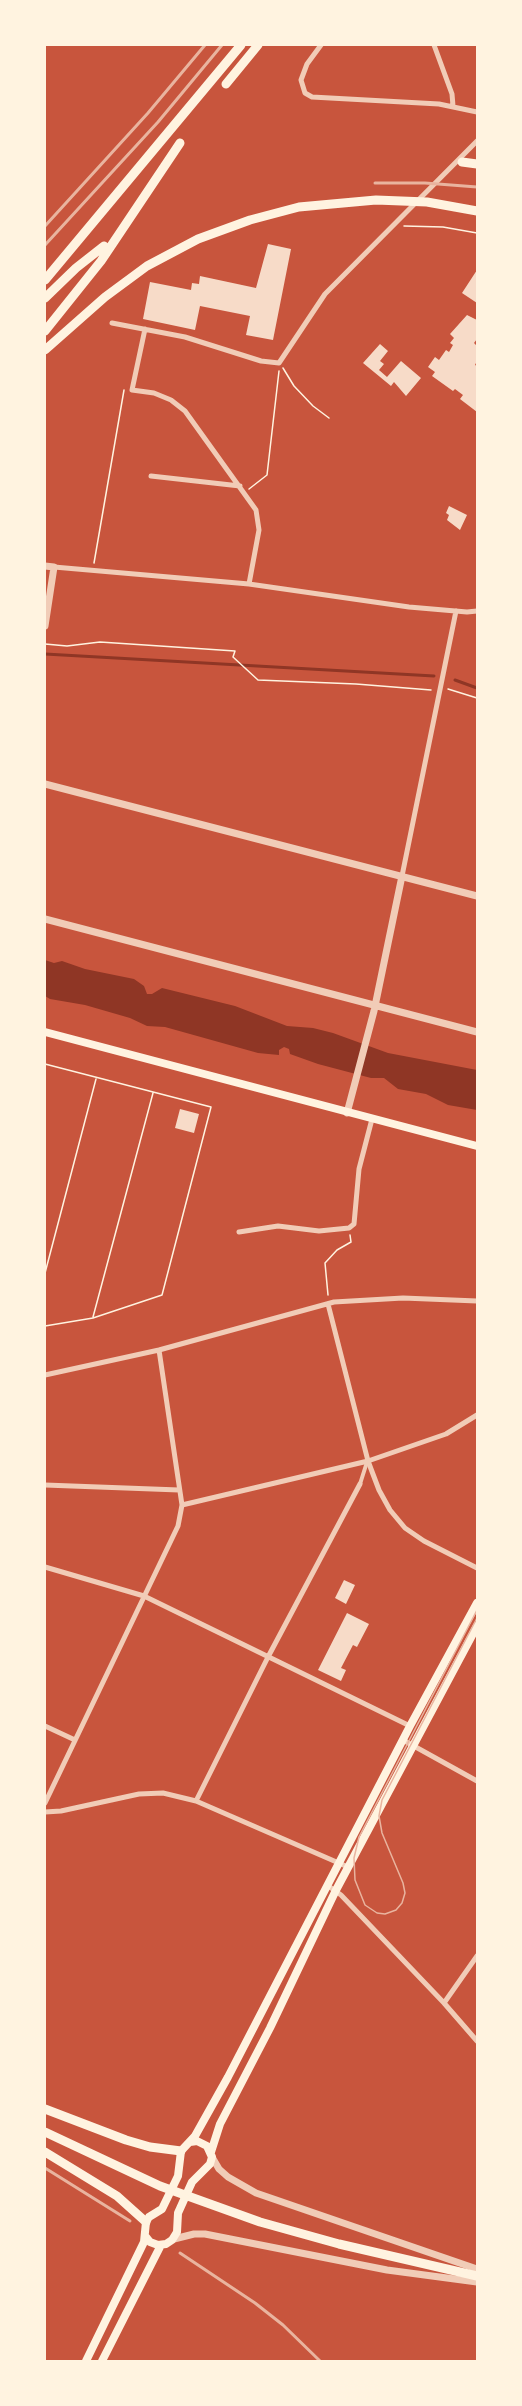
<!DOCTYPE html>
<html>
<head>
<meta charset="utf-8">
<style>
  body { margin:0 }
  #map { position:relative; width:522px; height:2406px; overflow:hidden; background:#c8553d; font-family:Inter,sans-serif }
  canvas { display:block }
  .frame { position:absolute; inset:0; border:46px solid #fff3e0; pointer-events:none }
</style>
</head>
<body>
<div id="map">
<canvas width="522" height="2406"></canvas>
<div class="frame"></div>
</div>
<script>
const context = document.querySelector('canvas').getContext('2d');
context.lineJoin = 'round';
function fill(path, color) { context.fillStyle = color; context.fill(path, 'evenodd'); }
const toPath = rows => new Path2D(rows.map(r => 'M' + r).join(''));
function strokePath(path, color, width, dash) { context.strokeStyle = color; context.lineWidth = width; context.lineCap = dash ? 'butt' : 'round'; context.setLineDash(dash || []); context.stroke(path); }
const water = toPath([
  [45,960,54,963,62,961,85,969,134,979,144,986,147,994,152,994,162,988,235,1006,287,1026,313,1028,333,1033,388,1053,477,1070,477,1110,448,1105,426,1094,398,1089,384,1078,371,1078,318,1064,290,1054,289,1049,284,1047,279,1050,279,1055,258,1053,165,1027,147,1026,130,1018,85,1005,50,999,45,996]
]);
const stream = toPath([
  [45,654,434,676],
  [455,680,477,688]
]);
const building = toPath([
  [268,244,291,249,273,340,246,335,250,316,200,306,195,330,143,319,150,282,191,290,192,283,199,284,200,276,256,288],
  [477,270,477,303,462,293],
  [467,315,477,320,477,339,474,343,477,346,477,361,475,365,477,366,477,412,460,399,463,395,455,389,453,391,432,376,435,372,428,367,435,357,439,360,446,350,449,352,453,345,450,343,454,338,450,334],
  [380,344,388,351,380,361,384,364,379,370,387,377,401,361,421,378,406,396,394,382,391,386,363,363],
  [449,506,467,515,460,530,447,520,449,515,446,513],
  [180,1109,199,1114,194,1133,175,1128],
  [344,1580,355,1585,346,1604,335,1598],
  [347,1613,369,1624,357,1647,353,1645,341,1668,346,1670,341,1681,318,1670]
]);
const path = toPath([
  [404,226,443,227,477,233],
  [283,368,294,386,313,406,329,418],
  [249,489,267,475,279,371],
  [94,563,124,390],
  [45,644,67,646,100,642,235,651,233,657,258,680,356,684,431,690],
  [448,689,477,698],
  [45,1064,211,1107,162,1295,93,1318,45,1326],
  [45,1273,96,1079],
  [328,1295,325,1263,337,1250,351,1242,350,1235],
  [93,1317,153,1093]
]);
const pedestrian = toPath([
  [360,1484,367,1462]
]);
const minor = toPath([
  [321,45,307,64,301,80,305,93,312,97,439,104,477,112],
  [434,45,452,94,453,106],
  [112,323,185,337,261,361,279,363,325,294,477,141],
  [145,329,132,390,154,393,171,400,185,411,256,510,259,530,249,584],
  [151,476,240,486],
  [54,567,249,584,409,607,467,612,477,611],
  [402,876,456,611],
  [239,1232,278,1226,319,1231,349,1228,354,1224,359,1169,372,1119],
  [328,1304,368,1461,379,1490,390,1510,405,1528,424,1541,477,1568],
  [45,1375,159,1350,334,1302,403,1298,477,1301],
  [45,1485,179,1490],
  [182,1505,368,1461,446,1434,477,1415],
  [45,1567,144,1596,410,1726],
  [45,1726,75,1740],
  [403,1740,477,1781],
  [196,1801,268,1657,360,1484],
  [45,1803,178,1526,182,1505,159,1350],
  [45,1812,61,1811,139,1794,163,1793,196,1801,348,1867],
  [327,1885,341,1895,444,2003,477,2041],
  [444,2003,477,1956]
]);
const tertiary = toPath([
  [45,566,54,567,45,626],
  [45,784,477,896],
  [45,919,477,1032],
  [347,1113,374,1011,402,876],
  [212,2157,219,2169,228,2177,256,2193,477,2269],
  [174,2239,194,2234,205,2234,387,2270,477,2282]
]);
const secondary = toPath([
  [45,1032,477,1146]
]);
const primary = toPath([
  [211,2152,220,2124,270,2028,336,1890,477,1626],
  [146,2237,150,2242,158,2245,166,2244,172,2240,177,2232,178,2213,192,2182,210,2164,212,2157,207,2146,197,2141,190,2142],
  [86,2361,144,2242,146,2222,149,2217,162,2209,178,2176,181,2151,195,2136,228,2077,410,1726,477,1603],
  [102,2361,161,2245]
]);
const motorway = toPath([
  [226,84,258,45],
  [462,162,477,164],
  [45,280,241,45],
  [45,298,76,268,104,246],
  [45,331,101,261,180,143],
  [45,350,105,297,147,266,198,239,250,220,299,207,376,200,427,202,477,211],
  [45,2109,126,2140,150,2147,181,2151],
  [45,2132,160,2186,260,2222,339,2244,477,2276],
  [45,2152,117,2196,146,2222]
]);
const tram = toPath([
  [477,1610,359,1837,354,1858,355,1880,365,1905,377,1913,385,1914,396,1910,402,1903,405,1893,403,1883,382,1833,379,1816,382,1800,477,1618]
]);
const rail = toPath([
  [375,183,425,183,477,187],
  [45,226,148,113,205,45],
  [45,245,158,122,222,45],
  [45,2168,130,2221],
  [180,2253,255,2303,283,2325,320,2361]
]);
fill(water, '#8f3625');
strokePath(stream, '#8f3625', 3);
fill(building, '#f7dbc8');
strokePath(path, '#fff3e0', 1.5);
strokePath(pedestrian, '#f1ccb7', 4);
strokePath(minor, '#f1ccb7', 5);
strokePath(tertiary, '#f1ccb7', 7);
strokePath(secondary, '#fff3e0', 8);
strokePath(primary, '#fff3e0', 8);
strokePath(motorway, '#fff3e0', 9);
strokePath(tram, '#e9b49f', 1.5);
strokePath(rail, '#e9b49f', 3);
</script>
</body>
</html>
